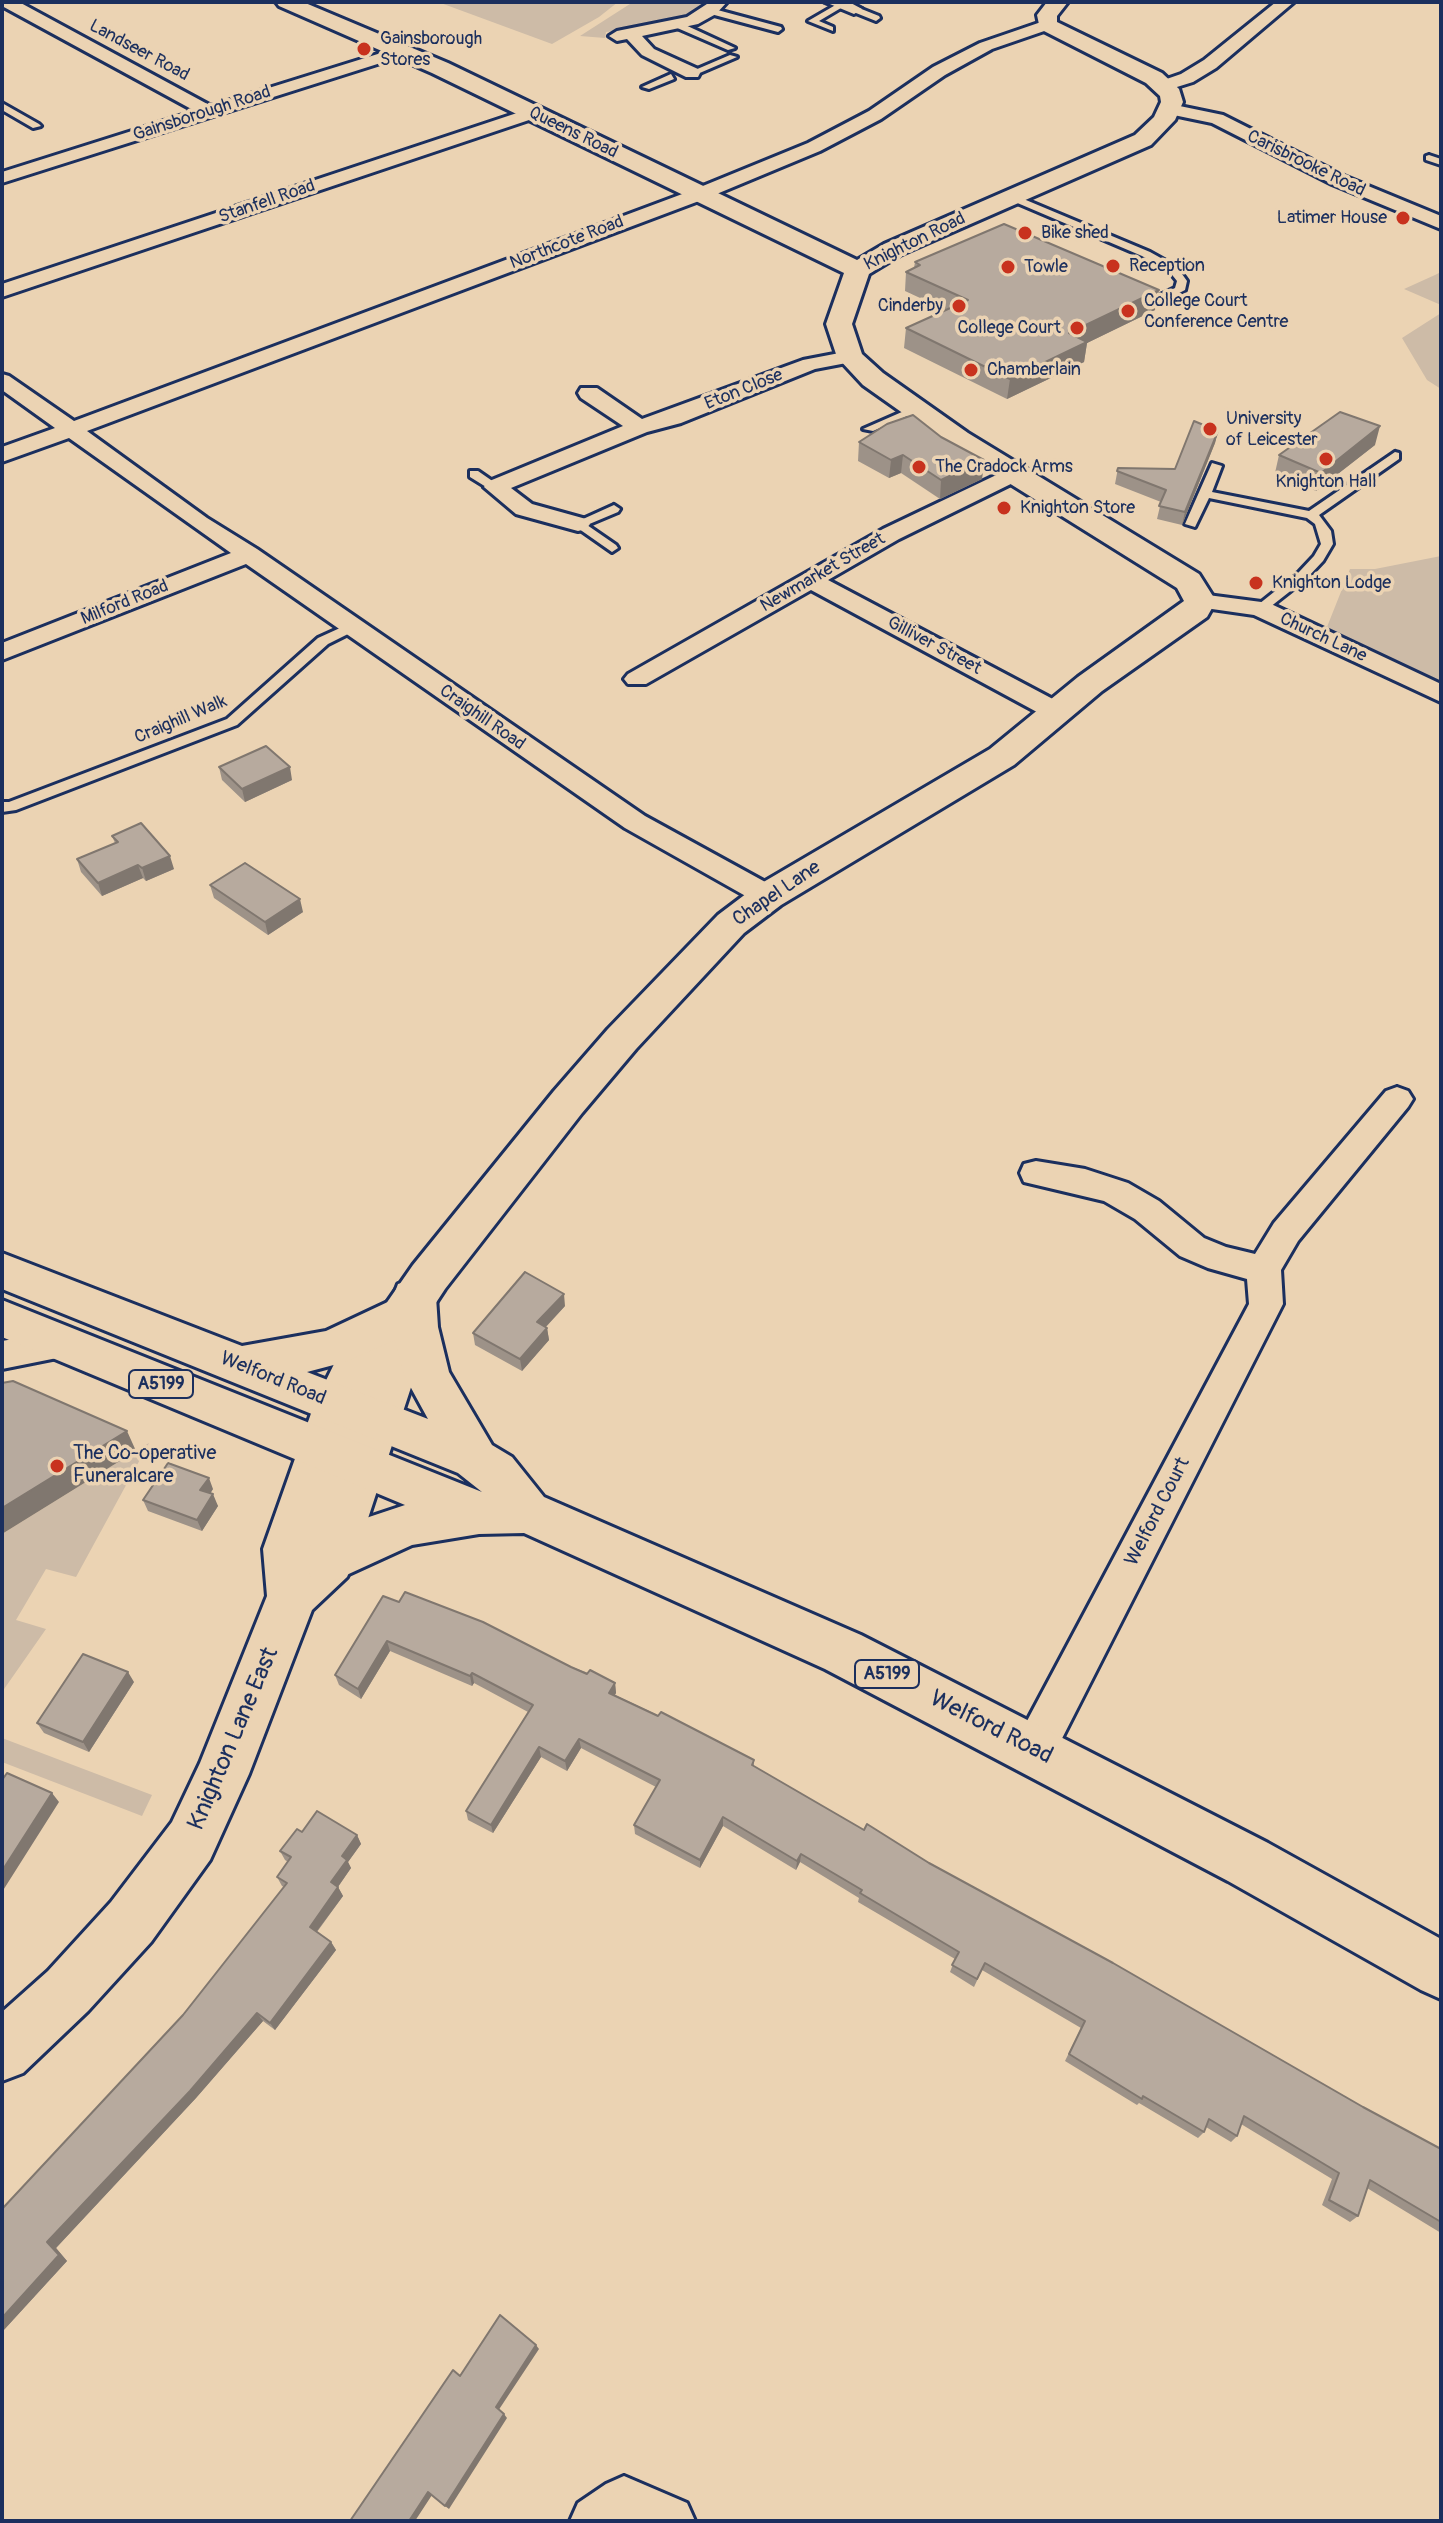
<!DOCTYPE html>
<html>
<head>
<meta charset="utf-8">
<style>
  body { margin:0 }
  #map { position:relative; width:1443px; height:2523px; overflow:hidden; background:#ebd3b3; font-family:Pangolin,sans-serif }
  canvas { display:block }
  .frame { position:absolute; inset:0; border:4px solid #1b2f5e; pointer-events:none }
</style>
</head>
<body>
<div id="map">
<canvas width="1443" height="2523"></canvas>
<div class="frame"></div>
</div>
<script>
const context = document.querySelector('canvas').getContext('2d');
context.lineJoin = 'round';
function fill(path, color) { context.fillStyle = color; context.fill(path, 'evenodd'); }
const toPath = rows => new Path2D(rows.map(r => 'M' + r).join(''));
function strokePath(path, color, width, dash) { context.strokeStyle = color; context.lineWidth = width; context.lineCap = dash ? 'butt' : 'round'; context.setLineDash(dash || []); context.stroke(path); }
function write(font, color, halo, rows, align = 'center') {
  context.font = font + ' Pangolin,sans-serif'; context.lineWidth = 7; context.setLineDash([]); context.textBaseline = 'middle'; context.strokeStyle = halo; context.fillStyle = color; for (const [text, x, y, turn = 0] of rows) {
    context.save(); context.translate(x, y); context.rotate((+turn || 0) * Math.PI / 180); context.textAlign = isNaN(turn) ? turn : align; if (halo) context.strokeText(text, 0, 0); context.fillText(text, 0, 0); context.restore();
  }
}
const green = toPath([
  [438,2,618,2,599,17,552,44],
  [633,2,707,2,690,17,662,26,606,32,605,38,580,36],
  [1441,272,1441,305,1404,289,1435,275],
  [1441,313,1441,389,1427,380,1402,338],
  [1441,556,1441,686,1325,632,1350,569,1375,569],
  [149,1443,76,1577,46,1569,16,1620,46,1629,2,1692,2,1534],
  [2,1738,152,1795,142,1816,2,1762]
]);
const lane = toPath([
  [839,3,846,5,819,21,833,27,833,31,808,21,839,3],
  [854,6,879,16,880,18,876,21,851,11,854,6],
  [710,8,781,27,782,29,778,32,707,13,710,8],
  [675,23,681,23,735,48,728,50,675,27,675,23],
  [730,55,737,57,695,75,688,73,730,55],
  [671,74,674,79,649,89,642,87,671,74],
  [2,103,39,124,41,126,33,128,2,110,2,103],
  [1429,155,1441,159,1441,165,1426,160,1426,156,1429,155],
  [1008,195,1014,195,1150,252,1177,267,1187,281,1185,290,1160,303,1152,303,1152,299,1175,288,1177,281,1169,271,1142,256,1008,199,1008,195],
  [911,408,921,410,873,431,863,429,911,408],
  [1395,452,1399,453,1399,459,1319,515,1331,531,1333,544,1323,561,1307,578,1265,611,1254,608,1299,572,1314,556,1321,544,1315,524,1307,518,1209,498,1195,527,1185,524,1212,463,1222,466,1212,492,1309,511,1395,452],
  [470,471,478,471,501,487,491,490,470,477,470,471],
  [614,505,620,509,618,512,587,525,616,545,618,548,612,552,572,524,614,505],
  [351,623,356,624,356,630,328,644,237,725,16,810,2,812,2,802,9,802,227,719,318,638,351,623]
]);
const street = toPath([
  [2,2,19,2,211,106,397,48,409,48,411,51,409,54,2,183,2,172,195,111,2,6,2,2],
  [710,2,727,2,716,14,698,24,642,36,654,49,698,69,700,73,698,77,686,77,642,55,627,39,617,41,609,36,617,31,687,17,710,2],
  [825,2,849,2,862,9,854,14,825,2],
  [1276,2,1294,2,1216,68,1193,82,1164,91,1158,90,1156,86,1158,82,1181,74,1204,60,1276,2],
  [1047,20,1053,22,1053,28,992,49,945,75,881,119,820,151,707,198,87,431,207,518,257,549,645,816,778,889,782,896,778,903,768,906,758,903,625,828,246,564,2,660,2,643,231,553,69,438,2,462,2,447,55,428,2,390,2,374,9,376,74,421,693,190,808,143,869,111,933,67,980,43,1047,20],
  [1170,104,1223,115,1344,176,1441,216,1441,229,1332,184,1212,123,1164,113,1161,109,1164,105,1170,104],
  [532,108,538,109,541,113,538,117,2,297,2,284,532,108],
  [850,351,860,357,857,361,815,369,681,423,647,432,511,488,532,504,586,519,590,524,586,529,578,531,516,514,484,487,487,482,623,426,581,398,578,393,581,388,597,388,642,419,803,360,850,351],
  [1013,467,1021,469,1024,474,1021,479,899,539,828,580,1066,706,1070,712,1066,718,1048,718,811,590,646,684,628,684,624,679,628,674,883,529,1013,467],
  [1200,594,1269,603,1441,684,1441,702,1254,615,1191,606,1188,601,1191,596,1200,594],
  [1397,1087,1408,1091,1413,1099,1408,1107,1298,1241,1281,1270,1283,1304,1049,1764,1034,1770,1019,1764,1013,1750,1019,1736,1249,1304,1247,1279,1208,1268,1180,1256,1135,1219,1104,1201,1024,1182,1020,1173,1024,1164,1036,1161,1085,1169,1128,1183,1159,1201,1204,1238,1226,1247,1255,1254,1274,1223,1386,1091,1397,1087],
  [65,1330,77,1334,83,1344,77,1354,2,1369,2,1341,65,1330],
  [624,2476,687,2503,695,2521,570,2521,578,2503,606,2484,624,2476]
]);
const secondary = toPath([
  [276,2,303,2,448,63,857,260,884,244,1135,135,1154,117,1161,102,1160,96,1146,83,1040,29,1037,15,1047,2,1068,2,1057,16,1057,22,1162,73,1179,89,1183,102,1175,120,1151,145,902,254,869,274,852,324,862,354,883,373,968,433,1199,574,1216,601,1207,617,1102,691,1014,765,781,905,744,933,636,1049,582,1113,445,1289,420,1327,419,1363,354,1561,347,1577,312,1610,249,1774,210,1860,151,1942,88,2011,23,2073,2,2081,2,2012,48,1971,111,1902,172,1822,200,1763,267,1596,263,1549,314,1405,336,1360,350,1340,381,1311,413,1265,554,1091,608,1029,718,915,755,887,990,749,1078,677,1184,601,1177,588,948,445,863,385,837,357,826,324,844,273,432,73,279,6,276,2]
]);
const primary = toPath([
  [2,1253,242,1346,326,1331,392,1300,398,1284,414,1279,430,1284,436,1297,438,1327,449,1372,492,1445,512,1457,544,1497,861,1635,1268,1843,1441,1939,1441,1999,1421,1990,1228,1881,825,1669,524,1533,479,1534,412,1545,329,1583,311,1577,304,1561,311,1545,363,1519,405,1505,2,1337,2,1300,482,1492,458,1473,2,1289,2,1253],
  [395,1340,404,1375,428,1419,307,1372,345,1362,395,1340]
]);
const wall = toPath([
  [915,262,1155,310,1087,343,1084,362,1007,399,904,348,906,328,946,310,905,291,906,272,914,268],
  [1218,431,1215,443,1182,525,1157,519,1161,502,1115,484,1118,468,1175,469],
  [941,437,984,460,982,479,940,499,901,473,889,478,858,461,859,442],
  [1375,445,1316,491,1275,473,1279,455],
  [219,767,292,780,245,802,222,780],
  [112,836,174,869,146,881,143,878,102,896,81,872,77,859,115,843],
  [210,885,303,912,268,935,214,898],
  [565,1306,546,1327,547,1328,549,1340,522,1371,475,1345,473,1333],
  [213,1489,210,1494,218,1506,202,1531,148,1511,143,1500],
  [383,1596,615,1683,616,1693,615,1695,754,1760,754,1766,864,1830,929,1863,1363,2107,1441,2149,1441,2233,1367,2188,1358,2216,1350,2222,1322,2205,1332,2179,1241,2124,1237,2136,1231,2142,1206,2127,1204,2132,1198,2138,1139,2103,1137,2105,1065,2061,1081,2028,982,1970,974,1987,950,1972,955,1959,858,1902,859,1898,800,1862,796,1870,723,1826,700,1868,635,1834,634,1825,656,1787,581,1748,567,1771,541,1757,493,1833,468,1820,466,1811,528,1712,474,1683,472,1686,390,1651,361,1699,339,1685,335,1675],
  [134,1682,89,1752,44,1733,37,1723],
  [302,1832,357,1835,361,1844,348,1862,351,1868,338,1887,343,1896,317,1932,331,1942,336,1950,275,2030,263,2021,196,2098,56,2248,67,2261,2,2332,2,2209,183,2015,284,1887,282,1886,277,1877,288,1862,285,1860,280,1851]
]);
const shadedWall = toPath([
  [1159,290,1155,310,1087,343,1084,362,1007,399,1010,379,1069,333],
  [1380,426,1375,445,1316,491,1321,473],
  [1218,431,1215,443,1182,525,1185,512],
  [903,455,901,473,889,478,891,460],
  [984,460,982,479,940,499,941,480],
  [290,767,292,780,245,802,242,789],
  [170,856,174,869,146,881,142,868],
  [138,865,143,878,102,896,98,883],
  [300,899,303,912,268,935,265,922],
  [564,1294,565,1306,539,1334,537,1322],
  [547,1328,549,1340,522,1371,520,1359],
  [127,1431,136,1451,2,1534,2,1508],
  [209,1478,213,1489,205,1501,200,1490],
  [213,1494,218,1506,202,1531,197,1520],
  [387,1641,390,1651,361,1699,358,1689],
  [128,1672,134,1682,89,1752,83,1742],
  [472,1673,474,1683,472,1686,470,1676],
  [615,1683,616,1693,610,1702,609,1693],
  [579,1739,581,1748,567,1771,565,1761],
  [539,1747,541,1757,493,1833,491,1825],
  [52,1793,59,1802,2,1892,2,1871],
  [723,1817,723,1826,700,1868,700,1860],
  [357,1835,361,1844,348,1862,351,1868,335,1891,331,1882,342,1856],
  [801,1854,800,1862,796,1870,797,1861],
  [338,1887,343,1896,314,1935,310,1927],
  [331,1942,336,1950,275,2030,270,2023],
  [257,2013,263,2021,196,2098,56,2248,67,2261,2,2332,2,2318,47,2242],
  [536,2345,539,2349,498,2411,496,2407],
  [504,2414,507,2418,449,2509,445,2506],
  [428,2492,432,2495,415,2521,409,2521]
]);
const building = toPath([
  [1004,224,1159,290,1069,333,1087,342,1010,379,906,328,968,300,906,272,920,265,915,262,1004,224],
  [1340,412,1380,426,1321,473,1279,455,1340,412],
  [913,415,941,437,984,460,941,480,903,455,891,460,859,442,887,424,913,415],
  [1194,421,1218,431,1185,512,1159,506,1166,490,1117,471,1118,468,1175,469,1194,421],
  [266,746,290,767,242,789,219,767,266,746],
  [141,823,170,856,142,868,138,865,98,883,77,859,118,842,112,836,141,823],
  [245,863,300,899,265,922,210,885,245,863],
  [525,1272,564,1294,537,1322,547,1328,520,1359,473,1333,525,1272],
  [13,1381,127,1431,2,1508,2,1383,13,1381],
  [168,1463,209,1478,200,1490,213,1494,197,1520,143,1500,168,1463],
  [405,1592,483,1622,571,1667,587,1674,590,1670,615,1683,609,1693,658,1716,661,1712,754,1760,752,1765,864,1830,867,1824,929,1863,1113,1963,1363,2107,1441,2149,1441,2222,1370,2180,1358,2216,1329,2200,1339,2173,1244,2116,1237,2136,1209,2119,1204,2132,1143,2096,1142,2099,1069,2054,1085,2021,985,1963,977,1979,952,1965,959,1952,860,1893,862,1890,801,1854,797,1861,723,1817,700,1860,634,1825,660,1780,579,1739,565,1761,539,1747,491,1825,466,1811,533,1705,472,1673,470,1676,387,1641,358,1689,335,1675,383,1596,399,1602,405,1592],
  [83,1654,128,1672,83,1742,37,1723,83,1654],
  [7,1773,52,1793,2,1871,2,1780,7,1773],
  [317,1811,357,1835,342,1856,347,1860,331,1882,338,1887,310,1927,331,1942,270,2023,257,2013,190,2091,47,2242,59,2255,2,2318,2,2209,183,2015,287,1883,277,1877,291,1857,280,1851,297,1829,302,1832,317,1811],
  [500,2315,536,2345,496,2407,504,2414,445,2506,428,2492,409,2521,350,2521,453,2370,460,2376,500,2315]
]);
const markers = [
  [364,49,8,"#c8321e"],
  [1403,218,8,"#c8321e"],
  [1025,233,8,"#c8321e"],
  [1113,266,8,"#c8321e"],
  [1008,267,8,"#c8321e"],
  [959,306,8,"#c8321e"],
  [1128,311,8,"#c8321e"],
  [1077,328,8,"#c8321e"],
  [971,370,8,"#c8321e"],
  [1210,429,8,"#c8321e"],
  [1326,459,8,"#c8321e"],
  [919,467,8,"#c8321e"],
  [1004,508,8,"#c8321e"],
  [1256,583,8,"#c8321e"],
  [57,1466,8,"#c8321e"]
];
const farPoinames = [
  ["Gainsborough",380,39],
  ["Stores",380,60],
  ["Latimer House",1387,218,"right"],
  ["Bike shed",1041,233],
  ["Reception",1129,266],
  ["Towle",1024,267],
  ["College Court",1144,301],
  ["Conference Centre",1144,322],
  ["Cinderby",943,306,"right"],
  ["College Court",1061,328,"right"],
  ["Chamberlain",987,370],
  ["University",1226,419],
  ["of Leicester",1226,440],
  ["The Cradock Arms",935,467],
  ["Knighton Hall",1326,482,"center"],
  ["Knighton Store",1020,508],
  ["Knighton Lodge",1272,583]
];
const farStreetnames = [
  ["Landseer Road",139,51,28],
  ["Gainsborough Road",202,114,-18],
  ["Queens Road",573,133,26],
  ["Carisbrooke Road",1306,164,26],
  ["Stanfell Road",267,202,-19],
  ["Knighton Road",915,242,-26],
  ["Northcote Road",567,243,-21],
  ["Eton Close",744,390,-22],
  ["Newmarket Street",823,573,-30],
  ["Milford Road",125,603,-22],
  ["Church Lane",1323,638,25],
  ["Gilliver Street",934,646,28],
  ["Craighill Road",482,718,35],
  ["Craighill Walk",181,720,-23]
];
const shields = [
  [161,1384,64],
  [887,1674,64]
];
const shieldNames = [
  ["A5199",161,1384],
  ["A5199",887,1674]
];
const streetNames = [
  ["Chapel Lane",777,894,-34],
  ["Welford Road",273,1379,22],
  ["Welford Court",1158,1512,-63]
];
const poiNames = [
  ["The Co-operative",73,1454],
  ["Funeralcare",73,1477]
];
const nearStreetnames = [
  ["Welford Road",991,1728,27],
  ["Knighton Lane East",234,1739,-67]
];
fill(green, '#cdbba7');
strokePath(lane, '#1b2f5e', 6);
strokePath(street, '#1b2f5e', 6);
strokePath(secondary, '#1b2f5e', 6);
strokePath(primary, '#1b2f5e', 6);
fill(lane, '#ebd3b3');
fill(street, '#ebd3b3');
fill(secondary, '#ebd3b3');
fill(primary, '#ebd3b3');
fill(wall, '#9d9288');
fill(shadedWall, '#80776f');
fill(building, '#b7aa9e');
strokePath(building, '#80776f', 2);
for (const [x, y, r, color] of markers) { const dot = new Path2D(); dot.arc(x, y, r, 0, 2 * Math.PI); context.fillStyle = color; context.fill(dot); strokePath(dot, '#ebd3b3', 3); }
write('18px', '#1b2f5e', '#ebd3b3', farPoinames, 'left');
write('18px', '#1b2f5e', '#ebd3b3', farStreetnames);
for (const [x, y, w] of shields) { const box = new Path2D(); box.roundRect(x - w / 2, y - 14, w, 28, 6); context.fillStyle = '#ebd3b3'; context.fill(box); strokePath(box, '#1b2f5e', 2); }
write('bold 18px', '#1b2f5e', null, shieldNames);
write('20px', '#1b2f5e', '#ebd3b3', streetNames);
write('20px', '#1b2f5e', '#ebd3b3', poiNames, 'left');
write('24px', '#1b2f5e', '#ebd3b3', nearStreetnames);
</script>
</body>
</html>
